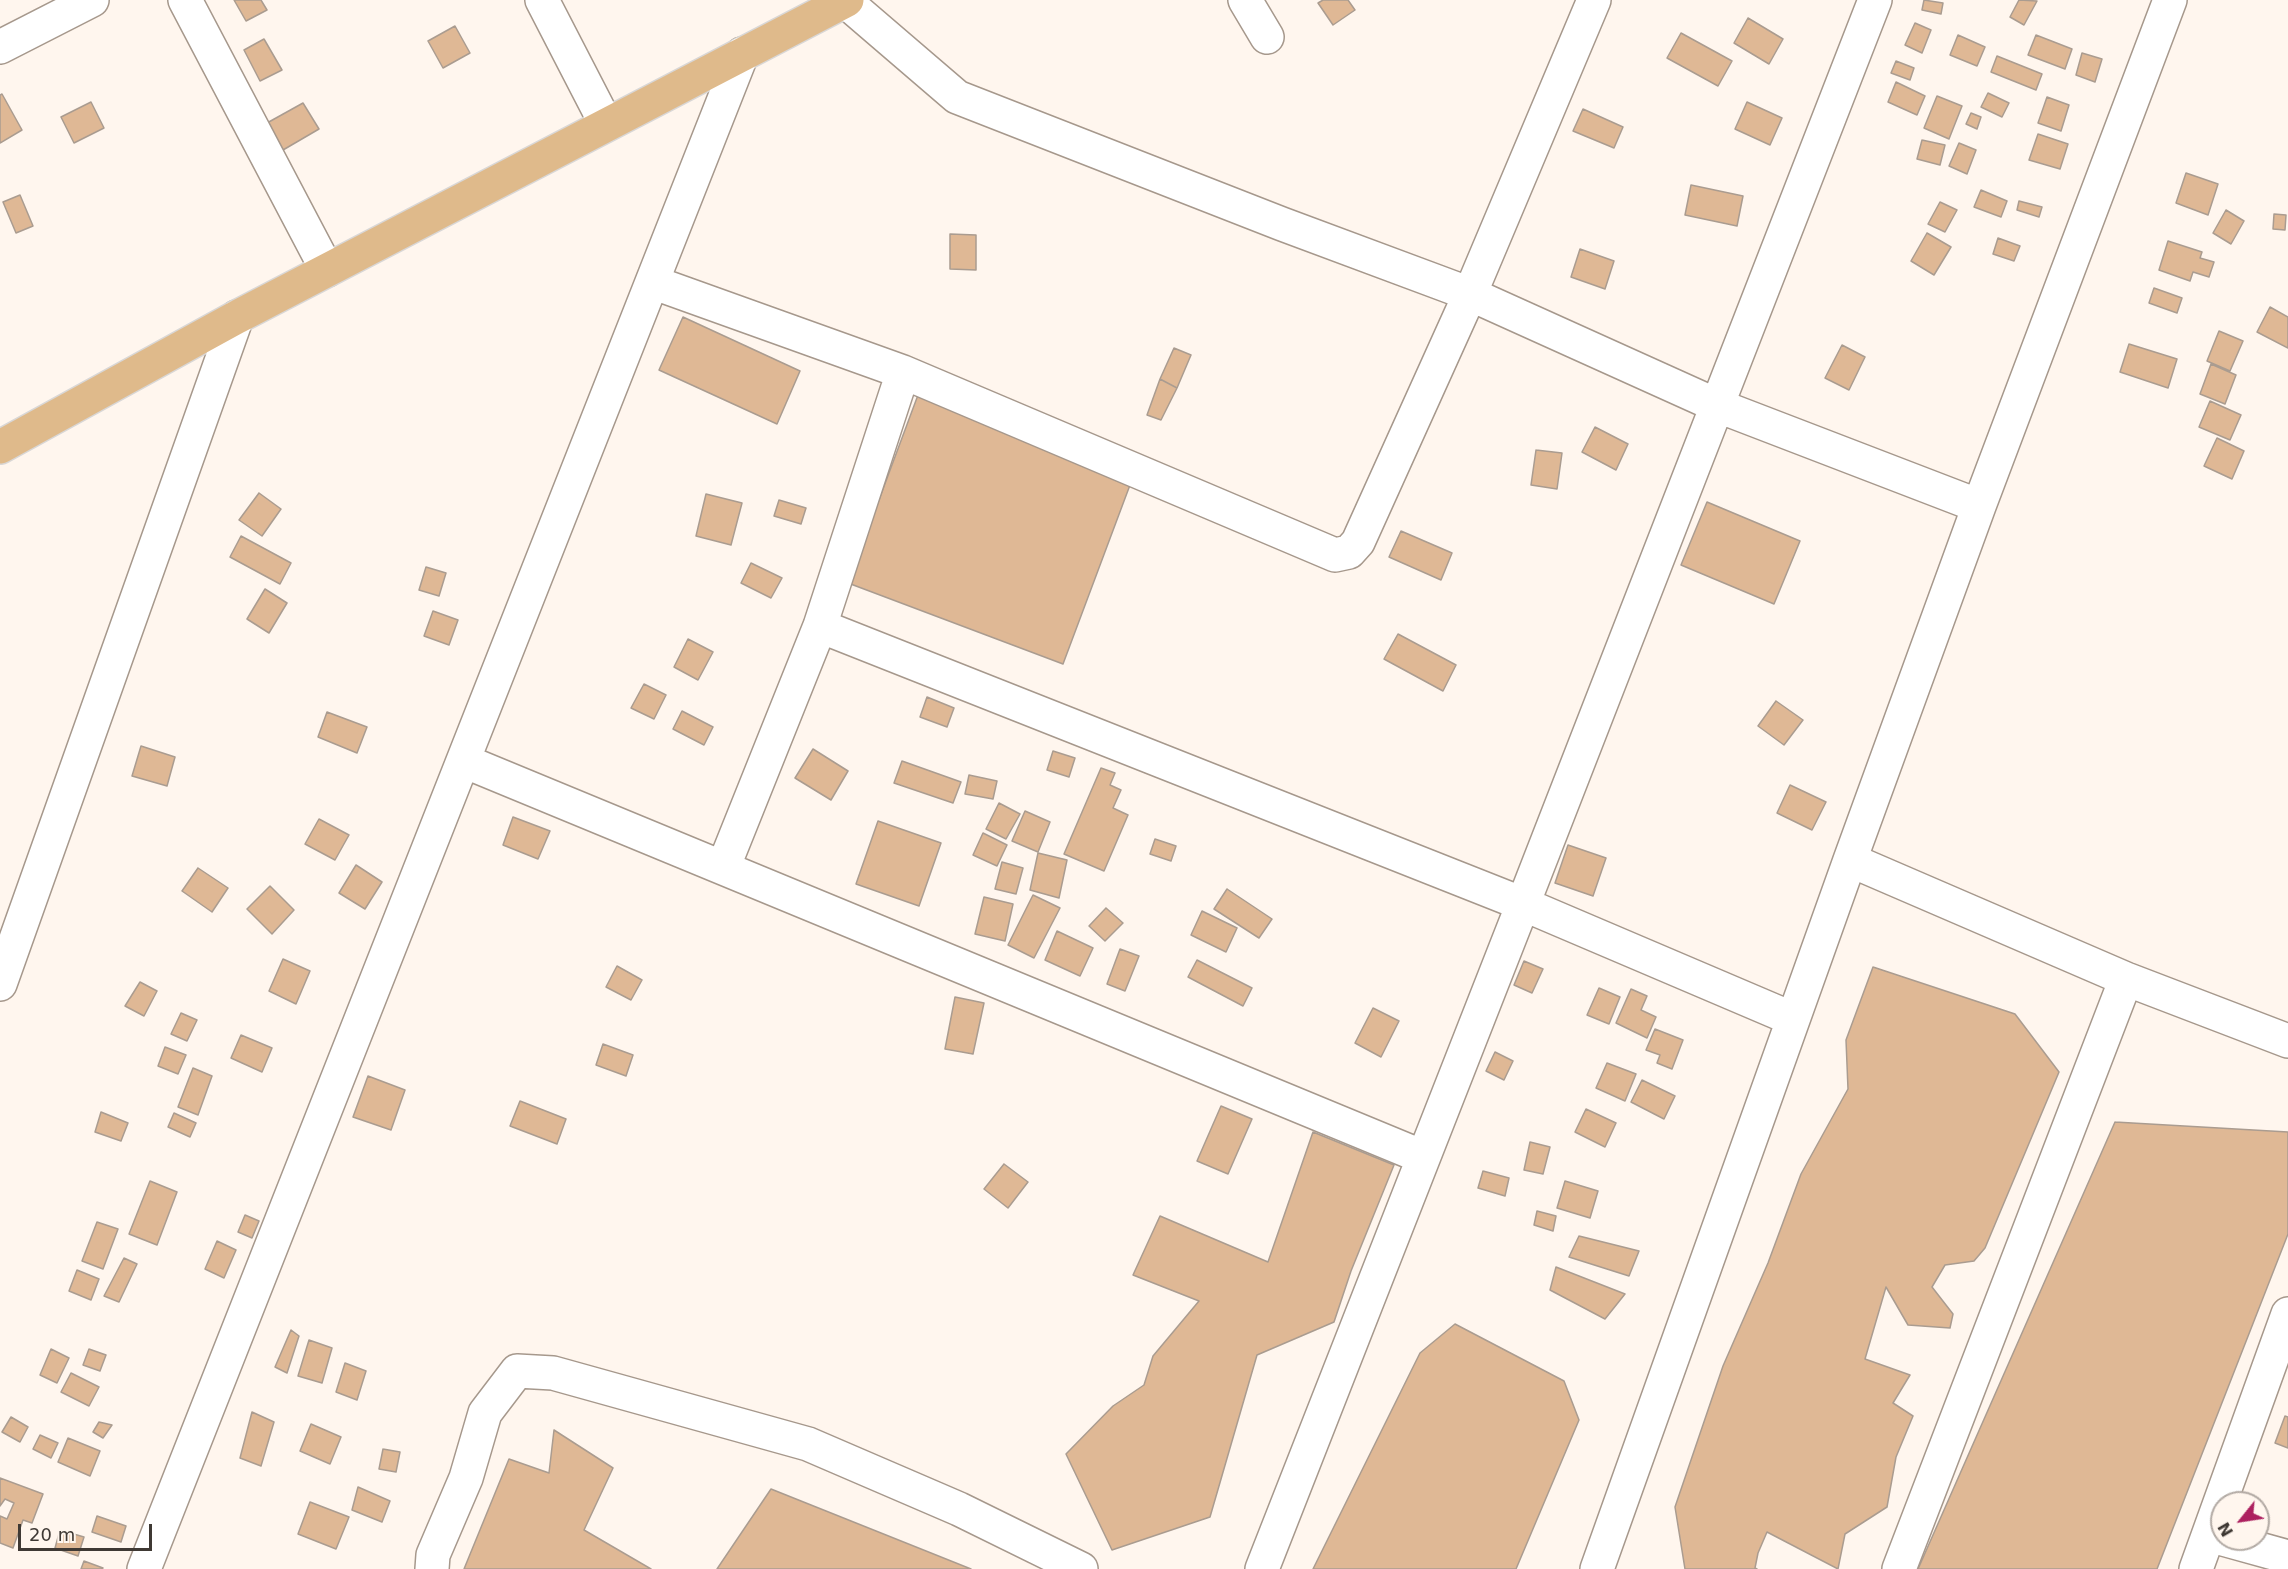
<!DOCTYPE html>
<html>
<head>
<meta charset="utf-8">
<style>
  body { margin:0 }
  #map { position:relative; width:2288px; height:1569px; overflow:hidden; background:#fff6ee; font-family:"DejaVu Sans",sans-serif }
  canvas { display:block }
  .north { position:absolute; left:2210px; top:1491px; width:60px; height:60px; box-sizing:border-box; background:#fff6ee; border:2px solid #b2aaa4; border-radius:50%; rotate:240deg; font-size:16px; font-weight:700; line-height:24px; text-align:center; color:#3f3934 }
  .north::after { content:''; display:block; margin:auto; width:21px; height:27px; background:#ac205f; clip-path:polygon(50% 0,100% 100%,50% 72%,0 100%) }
  .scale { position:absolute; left:18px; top:1524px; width:134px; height:27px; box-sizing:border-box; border:3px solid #3f3934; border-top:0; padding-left:8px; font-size:18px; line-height:21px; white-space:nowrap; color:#3f3934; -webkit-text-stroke:4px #fff6ee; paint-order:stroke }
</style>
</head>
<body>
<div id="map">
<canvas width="2288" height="1569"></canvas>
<div class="north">N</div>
<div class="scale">20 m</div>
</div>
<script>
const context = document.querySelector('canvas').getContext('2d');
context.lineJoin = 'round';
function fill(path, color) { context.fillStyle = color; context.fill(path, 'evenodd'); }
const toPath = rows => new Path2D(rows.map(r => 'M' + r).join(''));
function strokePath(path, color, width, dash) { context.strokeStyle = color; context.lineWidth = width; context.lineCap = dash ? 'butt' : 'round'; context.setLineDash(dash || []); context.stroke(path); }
const building = toPath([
  [234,0,261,0,267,10,246,21,234,0],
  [1323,0,1348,0,1355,10,1333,25,1318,3,1323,0],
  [1924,0,1943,3,1941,14,1922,10,1924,0],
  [2019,0,2037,1,2024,25,2010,17,2019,0],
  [1748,18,1783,39,1769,64,1734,43,1748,18],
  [1915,23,1931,30,1922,53,1905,45,1915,23],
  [455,26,470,53,443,68,428,41,455,26],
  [1681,33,1732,61,1718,86,1667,58,1681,33],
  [1958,35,1985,47,1977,66,1950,55,1958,35],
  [2036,35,2072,49,2065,69,2028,55,2036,35],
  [264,39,282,70,260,81,244,50,264,39],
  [2082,53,2102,59,2095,82,2076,75,2082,53],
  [1997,56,2042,74,2036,90,1991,72,1997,56],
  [1896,61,1914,68,1910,80,1891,73,1896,61],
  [1896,82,1925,96,1917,115,1888,102,1896,82],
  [1988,93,2009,103,2002,117,1981,107,1988,93],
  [2,94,22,130,0,143,0,95,2,94],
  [1937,96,1962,106,1949,139,1924,128,1937,96],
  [2047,97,2069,105,2061,131,2038,123,2047,97],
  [91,102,104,128,74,143,61,117,91,102],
  [1747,102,1782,118,1770,145,1735,129,1747,102],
  [303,103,319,129,283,150,267,123,303,103],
  [1583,109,1623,127,1614,148,1573,131,1583,109],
  [1971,113,1981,117,1977,129,1966,124,1971,113],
  [2038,134,2068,144,2060,169,2029,160,2038,134],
  [1922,140,1945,145,1940,165,1917,159,1922,140],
  [1959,143,1976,150,1967,174,1949,166,1959,143],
  [2186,173,2218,184,2208,215,2176,203,2186,173],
  [1691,185,1743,196,1737,226,1685,215,1691,185],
  [1981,190,2007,201,2001,217,1974,207,1981,190],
  [20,195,33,226,16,233,3,202,20,195],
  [2019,201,2042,207,2039,217,2017,210,2019,201],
  [1940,202,1957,210,1945,232,1928,224,1940,202],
  [2226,210,2244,221,2231,244,2213,233,2226,210],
  [2274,214,2286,215,2285,230,2273,229,2274,214],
  [1927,233,1951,247,1934,275,1911,261,1927,233],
  [950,234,976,235,976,270,950,269,950,234],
  [1998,238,2020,246,2014,261,1993,254,1998,238],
  [2168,241,2202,252,2200,258,2214,262,2209,277,2193,272,2190,281,2159,270,2168,241],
  [1580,249,1614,261,1605,289,1571,277,1580,249],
  [2154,288,2182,298,2177,313,2149,303,2154,288],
  [2270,307,2288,317,2288,348,2257,332,2270,307],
  [683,317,800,371,777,424,659,370,683,317],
  [2219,331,2243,341,2230,371,2207,361,2219,331],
  [2129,344,2177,359,2168,388,2120,372,2129,344],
  [1842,345,1865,357,1849,390,1825,378,1842,345],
  [1174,348,1191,355,1177,388,1160,379,1174,348],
  [2211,364,2236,375,2225,404,2200,394,2211,364],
  [1160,379,1177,388,1161,420,1147,415,1160,379],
  [918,395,1133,477,1063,664,848,583,918,395],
  [2210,401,2241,415,2230,440,2199,427,2210,401],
  [1595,427,1628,444,1616,470,1582,452,1595,427],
  [2217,438,2244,451,2232,479,2204,466,2217,438],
  [1536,450,1562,453,1557,489,1531,485,1536,450],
  [259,493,281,509,262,536,239,520,259,493],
  [706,494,742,503,731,545,696,536,706,494],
  [779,500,806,508,801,524,774,516,779,500],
  [1707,502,1800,541,1774,604,1681,565,1707,502],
  [1401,531,1452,553,1441,580,1389,557,1401,531],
  [241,536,291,563,280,584,230,557,241,536],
  [751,563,782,578,771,598,741,583,751,563],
  [426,567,446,573,439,596,419,590,426,567],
  [265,589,287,603,269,633,247,619,265,589],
  [433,611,458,620,449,645,424,636,433,611],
  [1398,634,1456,665,1443,691,1384,659,1398,634],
  [688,639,713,652,698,680,674,667,688,639],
  [644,684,666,695,654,719,631,708,644,684],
  [927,697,954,708,947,727,920,717,927,697],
  [1776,701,1803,720,1784,745,1758,726,1776,701],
  [682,711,713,727,704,745,673,729,682,711],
  [327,712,367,727,357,753,318,737,327,712],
  [141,746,175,757,167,786,132,776,141,746],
  [813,749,848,771,831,800,795,778,813,749],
  [1053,751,1075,758,1069,777,1047,770,1053,751],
  [902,761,961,782,953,803,894,783,902,761],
  [1101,768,1115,773,1110,785,1121,790,1113,808,1128,815,1104,871,1064,854,1101,768],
  [969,775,997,781,993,799,965,794,969,775],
  [1790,785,1826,802,1812,830,1777,813,1790,785],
  [999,803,1020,814,1006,839,986,829,999,803],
  [1025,811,1050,822,1038,852,1012,841,1025,811],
  [513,817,550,831,538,859,503,845,513,817],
  [319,819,349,835,335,860,305,844,319,819],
  [878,821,941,843,919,906,856,884,878,821],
  [983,833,1007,845,997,866,973,855,983,833],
  [1155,839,1176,846,1171,861,1150,854,1155,839],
  [1568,845,1606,858,1593,896,1555,883,1568,845],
  [1038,853,1067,860,1059,898,1030,890,1038,853],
  [1002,862,1023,868,1016,894,995,889,1002,862],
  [356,865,382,882,365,909,339,893,356,865],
  [198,868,228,888,212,912,182,891,198,868],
  [270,886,294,910,272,934,247,909,270,886],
  [1227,889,1272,919,1259,938,1214,909,1227,889],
  [1033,895,1060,908,1034,958,1008,945,1033,895],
  [984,897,1013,904,1005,941,975,934,984,897],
  [1106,908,1123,923,1105,941,1089,926,1106,908],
  [1202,911,1237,928,1226,952,1191,935,1202,911],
  [1057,931,1093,948,1080,976,1045,960,1057,931],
  [1120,949,1139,956,1125,991,1107,984,1120,949],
  [283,959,310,971,296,1004,269,991,283,959],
  [1197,960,1252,988,1243,1006,1188,977,1197,960],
  [1524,961,1543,969,1532,993,1514,985,1524,961],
  [617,966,642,980,631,1000,606,987,617,966],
  [1873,967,2015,1014,2059,1072,1985,1248,1974,1261,1945,1265,1932,1287,1953,1314,1950,1328,1908,1325,1886,1287,1865,1359,1910,1375,1893,1403,1913,1416,1896,1457,1887,1507,1845,1534,1838,1569,1767,1532,1758,1553,1755,1568,1757,1569,1685,1569,1675,1507,1723,1366,1768,1263,1801,1174,1848,1089,1846,1040,1873,967],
  [140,982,157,991,144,1016,125,1006,140,982],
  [1599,988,1620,997,1609,1024,1587,1015,1599,988],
  [1631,989,1647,996,1641,1010,1656,1017,1647,1038,1616,1023,1631,989],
  [955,997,984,1003,973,1054,945,1049,955,997],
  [1373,1008,1399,1021,1381,1057,1355,1043,1373,1008],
  [181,1013,197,1020,187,1041,171,1034,181,1013],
  [1655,1029,1683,1040,1672,1069,1657,1063,1660,1055,1646,1050,1655,1029],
  [241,1035,272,1048,262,1072,231,1058,241,1035],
  [603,1044,633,1055,626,1076,596,1065,603,1044],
  [165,1047,186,1055,178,1074,158,1066,165,1047],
  [1495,1052,1513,1061,1504,1080,1486,1071,1495,1052],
  [1607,1063,1636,1074,1625,1101,1596,1088,1607,1063],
  [193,1068,212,1076,198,1115,178,1107,193,1068],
  [368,1076,405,1090,391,1130,353,1117,368,1076],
  [1642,1080,1675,1096,1664,1119,1631,1102,1642,1080],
  [520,1101,566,1119,557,1144,510,1126,520,1101],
  [1221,1106,1252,1119,1228,1174,1197,1161,1221,1106],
  [1586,1109,1616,1123,1605,1147,1575,1132,1586,1109],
  [101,1112,128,1123,121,1141,95,1132,101,1112],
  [174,1113,196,1123,190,1137,168,1127,174,1113],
  [2115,1122,2288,1132,2288,1234,2157,1569,1918,1569,2115,1122],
  [1313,1132,1394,1165,1351,1271,1334,1322,1257,1355,1210,1517,1112,1550,1066,1454,1113,1406,1144,1385,1153,1356,1199,1301,1133,1275,1160,1216,1268,1262,1313,1132],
  [1530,1142,1550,1147,1543,1174,1524,1170,1530,1142],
  [1004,1164,1028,1182,1008,1208,984,1189,1004,1164],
  [1483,1171,1509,1178,1505,1196,1478,1188,1483,1171],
  [150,1181,177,1192,157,1245,129,1234,150,1181],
  [1565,1181,1598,1191,1590,1218,1557,1208,1565,1181],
  [1537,1211,1556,1216,1553,1231,1534,1225,1537,1211],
  [245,1215,259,1221,252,1238,238,1232,245,1215],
  [97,1222,118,1229,103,1269,82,1261,97,1222],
  [1579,1236,1639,1251,1629,1276,1569,1257,1579,1236],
  [217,1241,236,1250,224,1278,205,1269,217,1241],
  [124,1258,137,1264,119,1302,104,1296,124,1258],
  [1556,1267,1625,1294,1605,1319,1550,1290,1556,1267],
  [77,1270,99,1279,91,1300,69,1291,77,1270],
  [1455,1324,1564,1381,1579,1420,1516,1569,1313,1569,1420,1353,1455,1324],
  [291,1330,299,1336,287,1373,275,1367,291,1330],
  [309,1340,332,1348,322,1383,298,1376,309,1340],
  [51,1349,69,1358,57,1383,40,1375,51,1349],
  [89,1349,106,1355,100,1371,83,1365,89,1349],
  [345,1363,366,1371,357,1400,336,1392,345,1363],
  [71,1373,99,1387,89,1406,61,1392,71,1373],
  [252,1412,274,1422,261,1466,240,1458,252,1412],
  [2285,1416,2288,1417,2288,1448,2275,1443,2285,1416],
  [11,1417,28,1427,20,1442,2,1432,11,1417],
  [99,1422,112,1425,103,1438,93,1432,99,1422],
  [311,1424,341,1437,330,1464,300,1451,311,1424],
  [554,1430,613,1468,584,1530,651,1569,464,1569,509,1459,549,1473,554,1430],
  [40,1435,58,1443,51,1458,33,1449,40,1435],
  [68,1438,100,1451,90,1476,58,1462,68,1438],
  [383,1449,400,1452,396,1472,379,1469,383,1449],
  [0,1478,43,1494,32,1523,23,1520,13,1548,0,1543,0,1516,7,1519,14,1503,5,1499,0,1506,0,1478],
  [358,1487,390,1501,382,1522,352,1510,358,1487],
  [771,1489,971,1569,717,1569,771,1489],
  [310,1502,349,1517,336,1549,298,1534,310,1502],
  [97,1516,126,1526,121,1542,92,1532,97,1516],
  [60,1530,84,1537,78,1556,55,1548,60,1530],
  [84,1561,103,1568,102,1569,81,1569,84,1561]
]);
const minor = toPath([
  [185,0,327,270],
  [542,0,606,124],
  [844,0,957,97,1282,224,1470,294,1716,405,1979,506],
  [1245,0,1267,37],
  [0,47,92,0],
  [652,282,903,372,1335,555,1349,552,1358,542,1470,294,1594,0],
  [820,626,1523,904,1793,1019],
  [464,761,1423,1157],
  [1850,860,2126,979,2288,1041],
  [723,868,820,626,903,372],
  [0,984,237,317],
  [2223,1539,2288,1557],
  [144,1569,742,54],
  [432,1569,433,1555,466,1478,485,1413,517,1371,553,1373,808,1444,959,1509,1081,1569],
  [1262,1569,1523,904,1875,0],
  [1597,1569,1850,860,1979,506,2170,0],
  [1899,1569,2126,979],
  [2196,1569,2288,1314]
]);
const major = toPath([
  [0,447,237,317,847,0]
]);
fill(building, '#dfb895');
strokePath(building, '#aa9c90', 1.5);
strokePath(minor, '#a6988c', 36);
strokePath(major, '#d9d7d6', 36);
strokePath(minor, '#fff', 33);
strokePath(major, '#dfba8b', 33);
</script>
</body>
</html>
